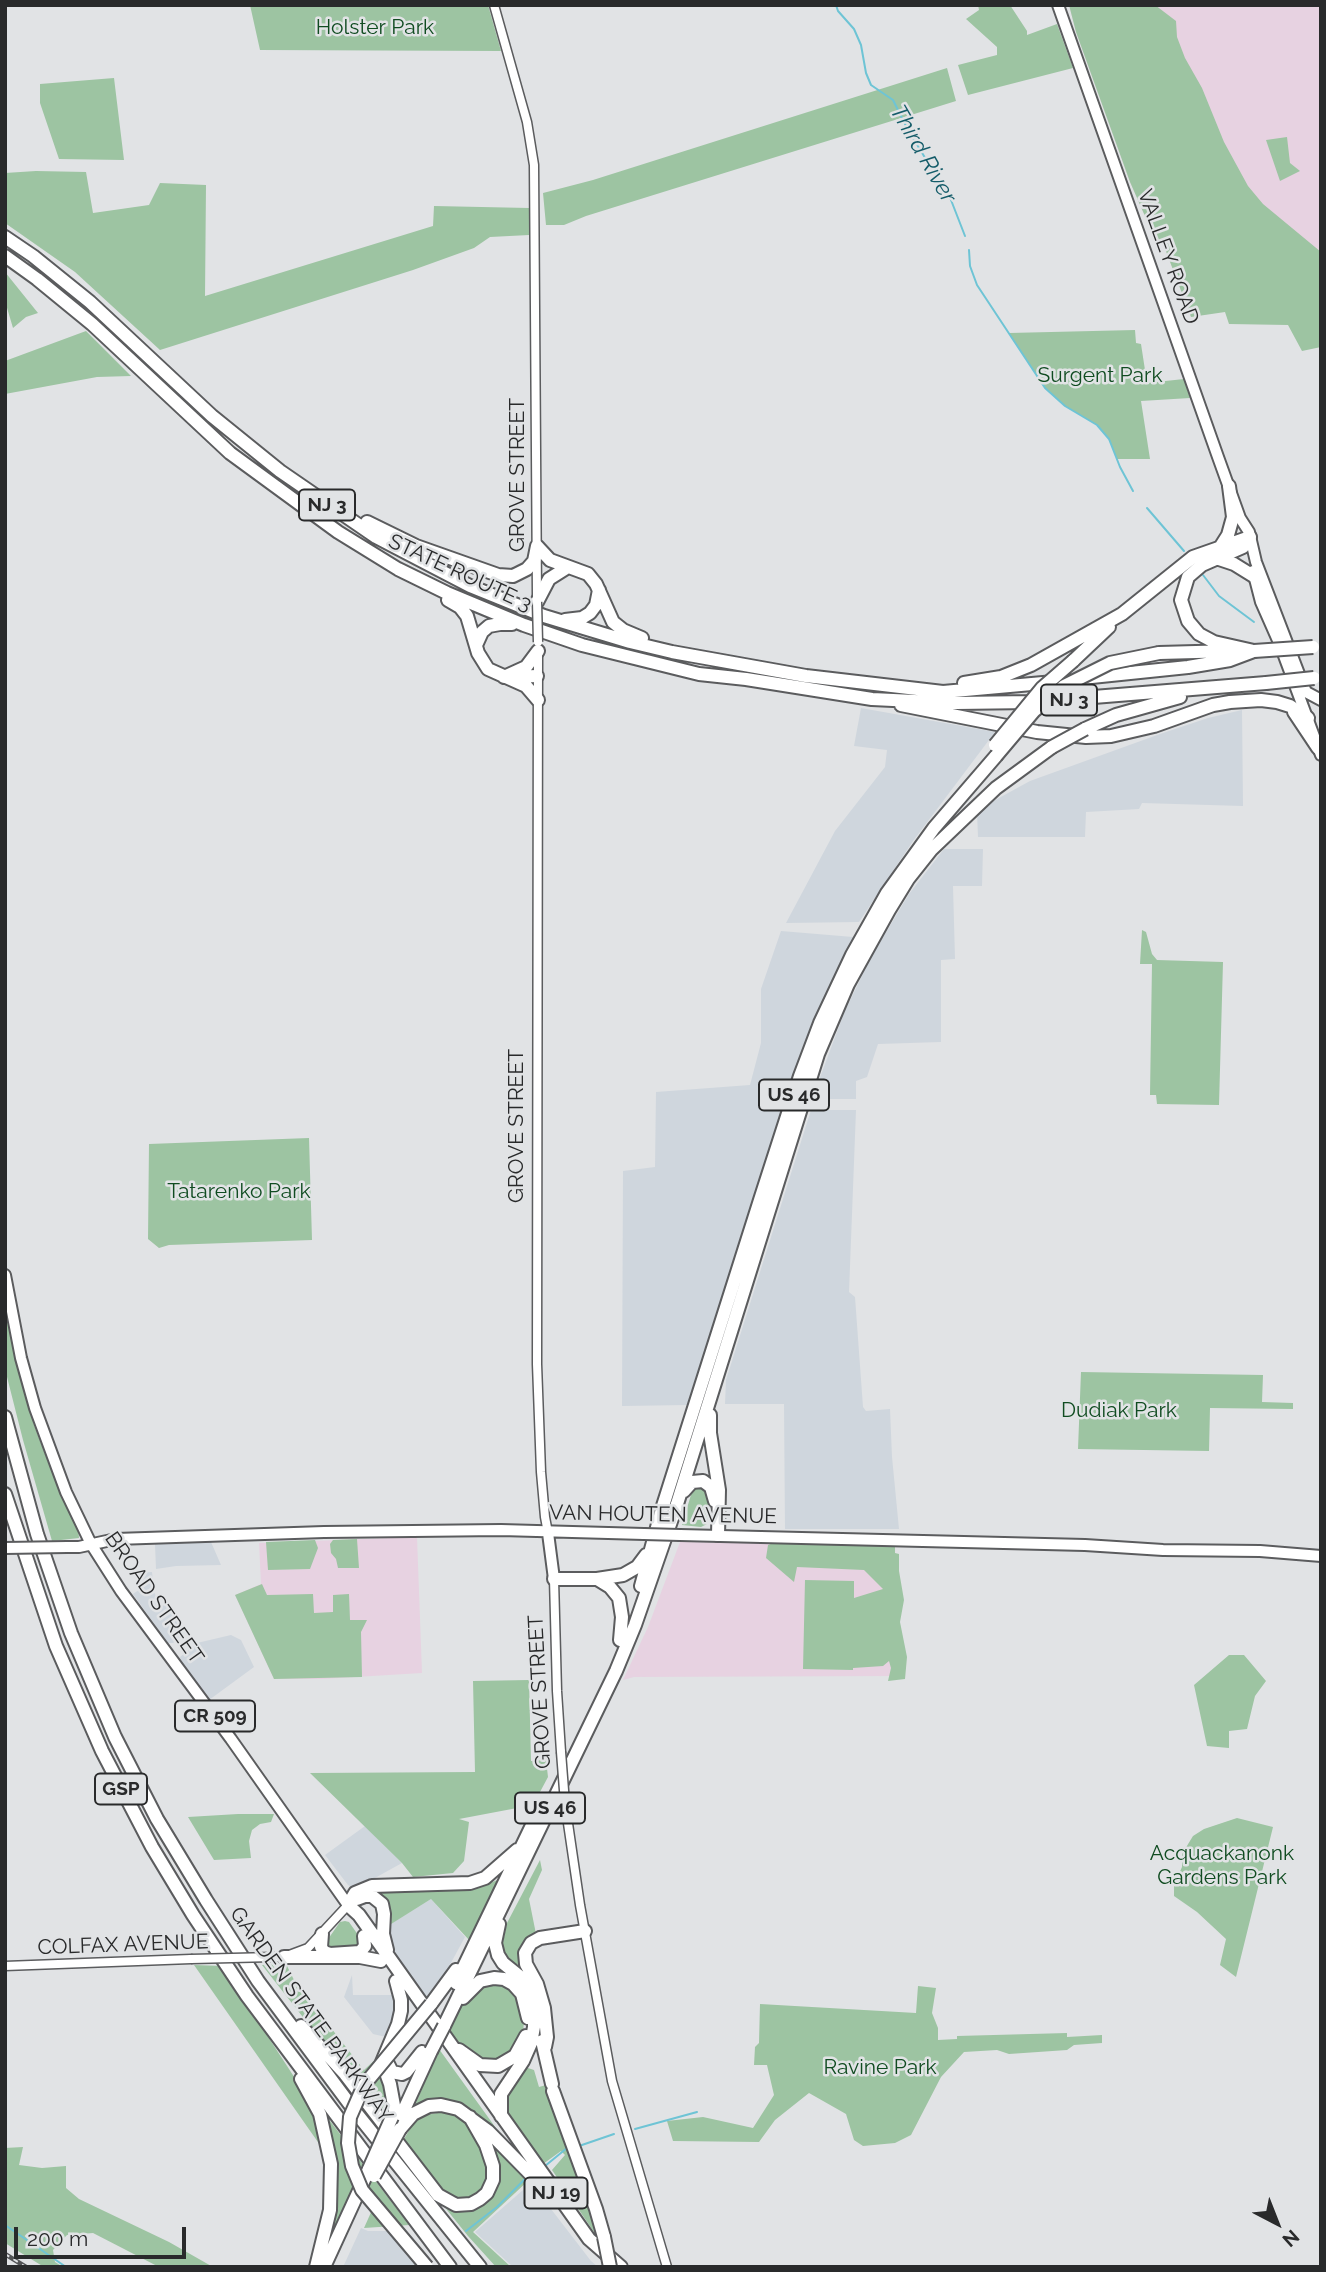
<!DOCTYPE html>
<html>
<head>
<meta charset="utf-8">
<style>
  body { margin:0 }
  #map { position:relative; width:1326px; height:2272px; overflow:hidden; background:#e1e3e5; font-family:Raleway,sans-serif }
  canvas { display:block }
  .frame { position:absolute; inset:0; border:7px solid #292a2b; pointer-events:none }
  .north { position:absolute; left:1242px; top:2188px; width:70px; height:70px; -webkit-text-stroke:5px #e1e3e5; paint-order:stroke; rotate:138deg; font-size:19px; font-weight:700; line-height:28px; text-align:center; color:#292a2b }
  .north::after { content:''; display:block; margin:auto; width:24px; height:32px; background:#292a2b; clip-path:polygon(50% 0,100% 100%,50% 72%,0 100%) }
  .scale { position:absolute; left:14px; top:2227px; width:172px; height:32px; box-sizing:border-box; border:4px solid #292a2b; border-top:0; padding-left:9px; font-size:21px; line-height:24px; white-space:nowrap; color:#292a2b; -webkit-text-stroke:5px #e1e3e5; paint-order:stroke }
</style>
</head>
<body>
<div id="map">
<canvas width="1326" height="2272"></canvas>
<div class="frame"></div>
<div class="north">N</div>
<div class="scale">200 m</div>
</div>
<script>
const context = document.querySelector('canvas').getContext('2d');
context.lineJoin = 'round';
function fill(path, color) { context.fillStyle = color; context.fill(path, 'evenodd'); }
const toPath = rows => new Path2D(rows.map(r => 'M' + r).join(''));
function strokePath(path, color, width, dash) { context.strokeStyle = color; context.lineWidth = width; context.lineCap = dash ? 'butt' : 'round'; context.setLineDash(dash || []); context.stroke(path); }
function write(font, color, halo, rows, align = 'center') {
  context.font = font + ' Raleway,sans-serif'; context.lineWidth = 5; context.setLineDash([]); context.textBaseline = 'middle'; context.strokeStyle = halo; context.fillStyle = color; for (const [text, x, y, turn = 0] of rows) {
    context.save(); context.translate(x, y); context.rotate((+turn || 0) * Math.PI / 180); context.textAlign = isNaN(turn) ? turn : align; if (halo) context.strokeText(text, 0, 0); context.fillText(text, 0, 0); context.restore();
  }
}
const built = toPath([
  [861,708,995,732,913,841,859,922,786,923,835,831,885,767,887,750,854,746],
  [1242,710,1243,806,1142,803,1139,809,1086,812,1085,837,978,837,977,812,988,804,1030,781,1160,734,1208,718],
  [944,849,983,849,982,886,953,886,955,959,941,960,941,1042,878,1044,867,1077,856,1081,856,1099,812,1099,844,1013,870,959,909,894],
  [781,931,853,937,804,1045,687,1405,622,1406,623,1171,655,1167,656,1092,750,1085,761,1043,761,989],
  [811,1110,856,1110,849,1292,855,1297,863,1407,866,1411,890,1409,892,1457,899,1529,785,1529,784,1404,725,1404,726,1380],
  [211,1542,221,1565,176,1566,156,1569,155,1544],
  [152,1572,154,1592,161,1606,169,1603,179,1623,189,1631,173,1643,168,1643,133,1594,143,1587,132,1573],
  [231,1635,241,1640,254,1667,209,1700,181,1662,180,1657,197,1643],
  [365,1826,402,1863,355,1889,348,1885,325,1855],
  [431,1899,465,1937,434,1994,426,2003,390,1952,386,1927],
  [352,1975,353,1995,395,1995,396,2005,394,2019,386,2037,373,2034,344,1997],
  [531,2183,591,2261,598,2267,513,2267,475,2232],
  [361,2228,368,2231,391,2231,417,2267,343,2267]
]);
const education = toPath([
  [1069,5,1321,5,1321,295,1191,317,1164,246,1155,239,1130,182,1076,32],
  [417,1537,422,1673,322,1679,274,1679,235,1595,261,1584,259,1543],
  [680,1542,895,1545,897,1676,634,1677,623,1680,648,1627]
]);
const green = toPath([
  [250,5,488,5,501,51,260,50],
  [978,5,1010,5,1027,31,1027,35,1057,24,1073,68,968,95,958,65,997,55,997,47,966,19,979,10],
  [1069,5,1155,5,1176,21,1177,37,1185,58,1202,88,1224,142,1248,186,1263,204,1321,252,1321,347,1302,351,1288,325,1229,324,1225,312,1191,317,1164,246,1155,239,1130,182,1076,32],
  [947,68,956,101,586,216,564,225,546,225,543,193,593,180],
  [114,78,124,160,59,159,40,103,40,84],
  [1287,137,1290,163,1300,171,1280,181,1266,140],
  [36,171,86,172,93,213,149,205,160,183,206,185,205,296,433,226,434,206,529,208,529,235,490,237,474,248,413,270,160,350,75,272,5,223,5,173],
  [5,272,38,313,26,317,13,328,5,301],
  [1135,330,1136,343,1141,344,1147,383,1184,379,1190,398,1141,401,1150,459,1117,459,1109,439,1097,425,1065,406,1045,388,1009,333],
  [86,331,131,376,97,377,5,394,5,361],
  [1142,930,1146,932,1152,954,1157,960,1223,962,1219,1105,1157,1104,1156,1095,1150,1095,1152,964,1140,964],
  [309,1138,312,1240,169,1245,159,1248,148,1239,149,1144],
  [5,1306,34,1425,53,1475,78,1527,79,1538,52,1541,23,1440,5,1369],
  [1081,1372,1263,1375,1262,1402,1293,1403,1293,1409,1210,1408,1209,1451,1078,1449],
  [699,1485,711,1495,707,1524,701,1527,682,1525,693,1488],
  [357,1539,359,1568,338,1568,336,1559,331,1553,330,1544,333,1540],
  [315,1540,318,1548,310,1569,268,1570,266,1542],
  [773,1543,895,1545,895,1553,899,1554,899,1571,904,1600,900,1622,907,1657,905,1679,888,1681,891,1668,889,1661,883,1666,853,1668,853,1670,803,1669,805,1580,854,1581,854,1598,883,1589,864,1570,797,1567,794,1582,766,1558,768,1545],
  [262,1584,267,1595,313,1594,314,1613,333,1612,333,1595,349,1594,350,1620,367,1620,361,1632,362,1677,274,1679,235,1595],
  [1229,1655,1244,1655,1266,1681,1255,1696,1247,1729,1229,1731,1229,1748,1207,1746,1194,1685],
  [529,1680,531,1761,546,1760,548,1777,533,1805,459,1819,469,1822,464,1861,453,1873,413,1877,402,1863,310,1773,475,1772,473,1681],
  [238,1814,274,1814,271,1822,260,1824,252,1830,249,1841,251,1858,214,1860,188,1817],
  [1237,1818,1273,1827,1236,1977,1220,1965,1226,1939,1197,1912,1174,1896,1174,1885,1182,1867,1182,1854,1193,1836,1204,1829],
  [540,1860,542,1870,529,1899,536,1934,523,1965,512,1964,502,1947,507,1923],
  [500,1879,470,1941,431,1899,388,1926,389,1908,383,1896,376,1890,433,1889,437,1891,475,1889],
  [345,1921,349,1922,363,1942,363,1946,327,1949,326,1942,340,1922],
  [286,1964,295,1982,364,2070,379,2056,393,2106,386,2113,355,2075,324,2044,262,1965],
  [194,1965,222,1966,315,2109,325,2143,320,2145],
  [498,1981,515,1990,524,2021,523,2033,513,2053,489,2063,469,2052,448,2032,455,2014,473,1990,477,1987],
  [918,1986,936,1988,932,2013,938,2028,938,2040,957,2039,957,2036,1067,2033,1067,2037,1102,2035,1102,2043,1074,2045,1067,2050,1009,2054,997,2050,964,2052,941,2077,911,2135,895,2143,863,2146,854,2140,846,2114,809,2093,775,2120,759,2142,673,2141,667,2121,703,2117,753,2128,774,2095,767,2065,754,2065,755,2047,759,2043,760,2004,916,2013],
  [439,2049,511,2149,476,2115,461,2105,429,2101,415,2105],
  [525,2067,534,2070,539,2087,546,2085,602,2244,552,2170,565,2155,561,2151,543,2164,505,2115,504,2094],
  [444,2112,458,2116,472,2125,491,2166,489,2182,481,2195,466,2203,441,2194,406,2148,404,2139,415,2120,430,2114],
  [327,2117,409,2225,364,2228,377,2199,355,2187,327,2253,334,2158],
  [489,2137,529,2180,473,2232,511,2267,496,2267,468,2236,443,2205,470,2211,493,2196,500,2177],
  [23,2147,19,2165,42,2168,66,2166,66,2188,79,2199,169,2242,213,2267,159,2267,93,2233,67,2235,53,2250,55,2262,63,2267,44,2267,5,2243,5,2148]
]);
const stream = toPath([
  [836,5,838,11,854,29,861,45,866,73,871,85,893,100,908,130,951,200,965,236],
  [969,250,970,266,977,285,1045,388,1065,406,1097,425,1109,439,1120,467,1133,491],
  [1147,508,1184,551],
  [1203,575,1219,596,1254,622],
  [635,2129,697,2112],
  [579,2146,614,2134],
  [545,2166,567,2148],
  [5,2225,66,2267],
  [466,2231,497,2207,525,2179]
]);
const minor = toPath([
  [494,5,527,122,534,165,537,596],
  [538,652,537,1364,541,1472,545,1517,548,1533],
  [554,1579,557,1691,561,1752],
  [565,1803,580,1905,612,2081,667,2267],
  [273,1957,284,1957,308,1948,348,1905],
  [5,1966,191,1959]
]);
const major = toPath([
  [1058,5,1218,457,1240,518,1249,532,1256,562,1306,692,1321,700],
  [1253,571,1261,602,1280,645,1321,755],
  [5,1275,21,1358,35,1408,66,1492,91,1544,121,1591,231,1739,348,1905],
  [548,1533,554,1579],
  [680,1535,1085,1545,1163,1550,1260,1551,1321,1556],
  [67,1547,79,1547,116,1539,324,1532,501,1530,644,1534]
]);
const highway = toPath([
  [5,237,33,256,90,302,212,416,280,471,376,537,470,586,544,616,630,642,672,652,806,676,943,692,1054,682],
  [5,256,37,279,92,324,230,453,338,532,398,569,447,593,524,625,582,645,699,674,746,679,872,699,956,703,1032,702,1266,683],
  [367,522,416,546,498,575,513,576,527,569,534,561,537,546],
  [537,546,550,560,588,574,596,584,613,622,623,630,642,638],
  [1221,546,1228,535,1233,517,1229,486],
  [1243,547,1202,565,1188,577,1181,600,1188,621,1199,634,1214,642,1254,651],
  [1216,558,1234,564,1255,577],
  [448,600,460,607,467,616,478,653,488,669,526,686,538,700],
  [537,602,549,579,568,567],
  [565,620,582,618,590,613,596,605,599,590],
  [477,643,482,632,489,626,500,624,512,624],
  [1159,653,1233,651],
  [1073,661,1109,627],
  [504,677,526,667,538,651],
  [511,677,537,676],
  [1082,678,1188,667,1230,660,1254,651],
  [964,683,1001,677,1031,665,1122,614,1193,557,1250,537],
  [901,705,1037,732,1086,737,1111,736,1154,726,1213,705,1230,702,1261,700,1277,702,1290,706,1308,718],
  [1294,712,1318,748],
  [1085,729,1116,715,1180,697],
  [710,1415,710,1433,719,1490,718,1535],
  [5,1417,37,1534,71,1633,115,1737,157,1819,206,1900,258,1981,357,2114,480,2267],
  [684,1491,692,1482,703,1481,711,1487,715,1501],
  [5,1494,56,1646,102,1751,152,1847,193,1915,247,1996,450,2267],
  [554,1579,597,1579,623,1575,637,1567,646,1555],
  [597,1579,610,1587,619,1598,622,1617,620,1640],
  [641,1586,662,1509,760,1200,800,1076,820,1023,852,955,887,893,934,828,996,756],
  [357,1899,365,1896,372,1896,382,1904,384,1914,383,1934,387,1950],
  [348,1905,359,1915,589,2239,621,2267],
  [348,1905,355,1893,372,1886,470,1883,485,1878,517,1850],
  [499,1924,495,1943,498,1955,503,1963,524,1980,534,1999,534,2027,531,2043,523,2061,501,2094,501,2116],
  [322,1934,321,1947,324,1952,330,1954,360,1952,365,1946,364,1936],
  [284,1957,360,1957,381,1961],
  [456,1983,535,1819],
  [463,1998,480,1981,494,1978,504,1979,513,1984,522,1994,528,2018],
  [431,2004,456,1970],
  [301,2026,345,2074,438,2195,456,2205,471,2204,480,2199,487,2193,493,2180,493,2166,486,2145,470,2117],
  [444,2026,616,1671,635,1625,677,1504,818,1054,848,984,889,910,908,879,931,850,996,788,1052,747],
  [542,2041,552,2084],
  [545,2047,547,2037,544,2008,537,1984,526,1964,525,1953,531,1943,540,1938,585,1931],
  [459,2050,480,2065,498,2066,515,2056,526,2036],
  [387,2062,392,2072,402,2074,406,2072,422,2052],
  [301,2079,320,2114,331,2164,330,2210,316,2267],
  [553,2091,596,2209,604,2237],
  [395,2111,390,2084,382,2062,398,2024,401,2011,401,2000,396,1981],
  [397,2125,431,2051],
  [400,2129,413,2114,429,2106,441,2105,458,2109,488,2131,542,2186],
  [324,2267,369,2169]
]);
const rail = toPath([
  [5,2254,26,2267]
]);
const minorBridge = toPath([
  [537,602,538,642],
  [561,1752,565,1803],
  [191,1959,273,1957]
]);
const majorBridge = toPath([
  [644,1534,680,1535],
  [5,1548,67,1547]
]);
const highwayBridge = toPath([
  [1254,651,1313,647],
  [1266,683,1314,678],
  [995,745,1042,688,1073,661],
  [1052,747,1085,729],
  [996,756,1034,711,1064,686,1110,663,1159,653],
  [431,2051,444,2026],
  [369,2169,392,2117],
  [374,2176,400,2129],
  [604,2237,610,2267],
  [427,2267,362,2190,352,2166,348,2143,350,2117,364,2085,431,2004]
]);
const shields = [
  [327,505,56],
  [1069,700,56],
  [794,1095,70],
  [215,1716,80],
  [121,1789,52],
  [550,1808,70],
  [556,2193,63]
];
const shieldNames = [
  ["NJ 3",327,505],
  ["NJ 3",1069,700],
  ["US 46",794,1095],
  ["CR 509",215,1716],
  ["GSP",121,1789],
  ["US 46",550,1808],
  ["NJ 19",556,2193]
];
const parkNames = [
  ["Holster Park",375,28],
  ["Surgent Park",1100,376],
  ["Tatarenko Park",239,1192],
  ["Dudiak Park",1119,1411],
  ["Acquackanonk",1222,1854],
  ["Gardens Park",1222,1878],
  ["Ravine Park",880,2068]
];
const streetNames = [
  ["VALLEY ROAD",1168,257,70],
  ["GROVE STREET",518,475,-90],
  ["STATE ROUTE 3",460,573,25],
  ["GROVE STREET",517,1126,-90],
  ["VAN HOUTEN AVENUE",663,1515,1],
  ["BROAD STREET",154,1598,55],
  ["GROVE STREET",540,1692,-93],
  ["COLFAX AVENUE",123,1945,-2],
  ["GARDEN STATE PARKWAY",311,2015,54]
];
const waterNames = [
  ["Third River",923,154,60]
];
fill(built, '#cfd6dd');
fill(education, '#e7d2e1');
fill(green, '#9dc4a2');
strokePath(stream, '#6ec4d5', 2);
strokePath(minor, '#5b5c5e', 11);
strokePath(major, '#5b5c5e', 14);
strokePath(highway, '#5b5c5e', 16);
strokePath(minor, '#fff', 8);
strokePath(major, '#fff', 10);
strokePath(highway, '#fff', 12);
strokePath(rail, '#525355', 4.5);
strokePath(rail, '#e1e3e5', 2, [5]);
strokePath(minorBridge, '#5b5c5e', 11, []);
strokePath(majorBridge, '#5b5c5e', 14, []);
strokePath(highwayBridge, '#5b5c5e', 16, []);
strokePath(minorBridge, '#fff', 8);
strokePath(majorBridge, '#fff', 10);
strokePath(highwayBridge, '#fff', 12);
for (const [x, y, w] of shields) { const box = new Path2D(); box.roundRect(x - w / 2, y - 15.5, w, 31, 5); context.fillStyle = '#e1e3e5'; context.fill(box); strokePath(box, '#292a2b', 2); }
write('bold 19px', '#292a2b', null, shieldNames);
write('21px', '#104c21', '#e1e3e5', parkNames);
write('21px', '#292a2b', '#e1e3e5', streetNames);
write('italic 23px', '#145c69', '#e1e3e5', waterNames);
</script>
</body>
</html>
